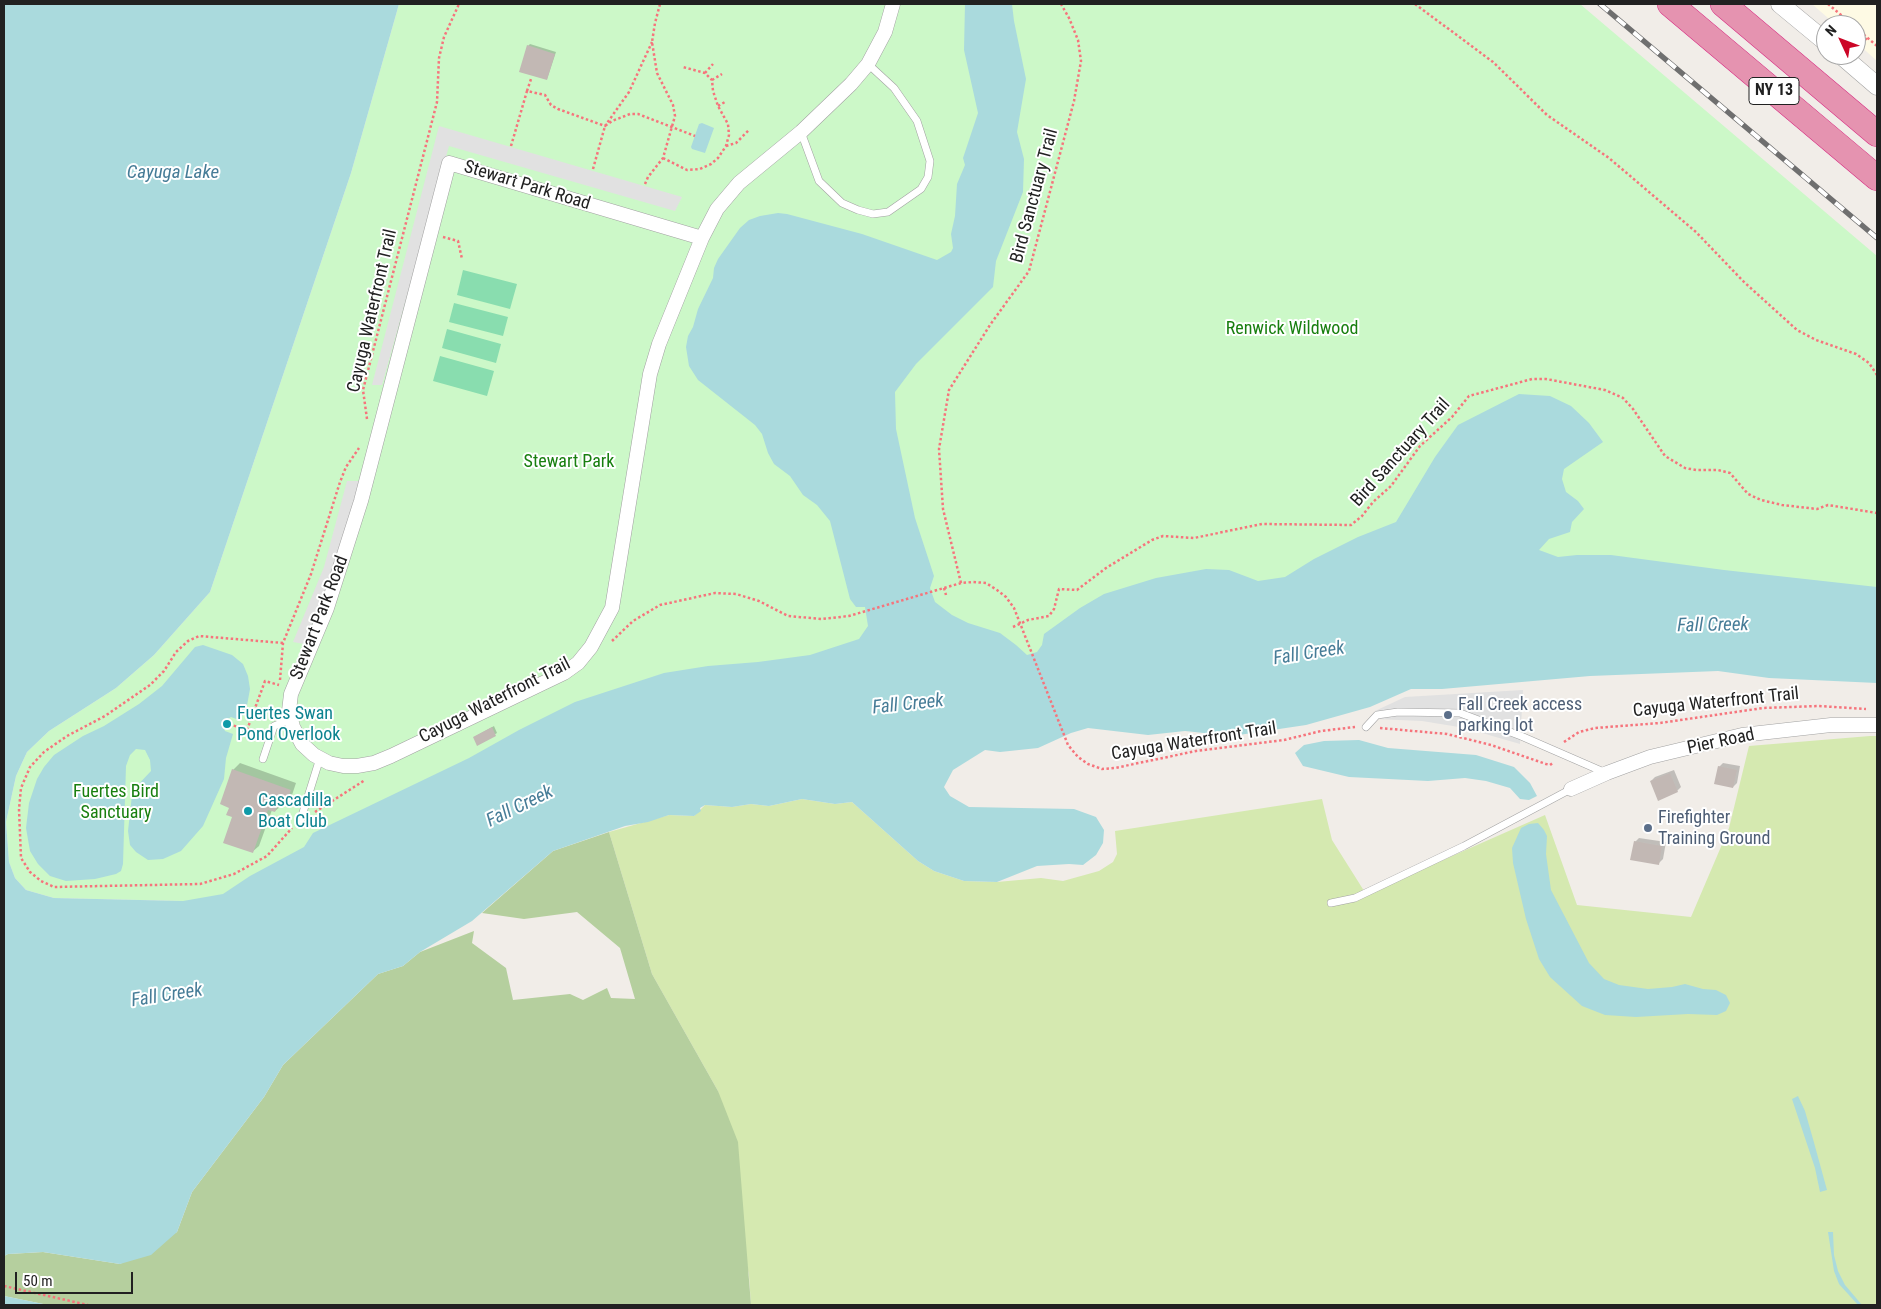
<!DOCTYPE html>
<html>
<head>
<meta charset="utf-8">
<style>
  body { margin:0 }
  #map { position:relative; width:1881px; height:1309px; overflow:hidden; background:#f1ede8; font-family:"Roboto Condensed",sans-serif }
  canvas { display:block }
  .frame { position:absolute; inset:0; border:5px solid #212121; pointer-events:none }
  .north { position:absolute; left:1816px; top:15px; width:50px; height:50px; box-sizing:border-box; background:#fff; border:1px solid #a6a6a6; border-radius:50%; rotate:313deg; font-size:14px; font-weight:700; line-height:20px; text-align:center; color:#212121 }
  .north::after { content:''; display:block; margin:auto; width:18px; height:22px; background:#cc0627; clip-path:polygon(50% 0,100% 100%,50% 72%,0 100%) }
  .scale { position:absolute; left:15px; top:1272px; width:118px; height:22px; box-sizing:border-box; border:2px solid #212121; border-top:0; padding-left:6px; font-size:15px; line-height:18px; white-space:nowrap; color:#212121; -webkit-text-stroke:4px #fff; paint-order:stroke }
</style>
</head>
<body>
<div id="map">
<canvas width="1881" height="1309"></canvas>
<div class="frame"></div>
<div class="north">N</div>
<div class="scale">50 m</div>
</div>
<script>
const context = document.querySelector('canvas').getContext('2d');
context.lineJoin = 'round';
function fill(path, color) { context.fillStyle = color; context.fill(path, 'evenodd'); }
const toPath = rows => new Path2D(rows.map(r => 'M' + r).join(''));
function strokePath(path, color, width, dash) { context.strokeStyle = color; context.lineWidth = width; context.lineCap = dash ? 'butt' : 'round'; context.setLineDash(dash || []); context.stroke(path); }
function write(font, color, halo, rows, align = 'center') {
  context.font = font + ' "Roboto Condensed",sans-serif'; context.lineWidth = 4; context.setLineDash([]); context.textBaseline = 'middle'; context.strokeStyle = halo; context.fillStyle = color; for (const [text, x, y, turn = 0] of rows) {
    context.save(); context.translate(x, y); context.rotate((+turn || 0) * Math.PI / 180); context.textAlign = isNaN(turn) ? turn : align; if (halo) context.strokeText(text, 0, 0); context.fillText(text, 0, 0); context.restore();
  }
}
const education = toPath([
  [1812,4,1877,4,1877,61,1856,42,1856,25,1836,25]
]);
const grass = toPath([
  [1870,736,1877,736,1877,1305,751,1305,749,1276,718,1091,652,974,609,832,669,815,694,816,705,805,732,807,751,804,769,806,802,799,835,804,852,802,918,861,934,871,964,881,997,882,1041,878,1063,881,1099,871,1113,862,1117,854,1115,831,1322,799,1332,840,1366,894,1545,815,1577,905,1691,917,1729,828,1749,746]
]);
const forest = toPath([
  [609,832,652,974,718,1091,738,1142,751,1305,48,1305,4,1296,4,1256,8,1254,43,1252,120,1264,177,1232,192,1192,264,1097,283,1065,378,974,403,966,420,952,474,931,472,943,506,968,513,1000,570,994,583,1000,607,988,611,998,635,999,620,948,577,912,524,919,482,913,553,851]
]);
const park = toPath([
  [399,4,1580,4,1877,256,1877,634,922,702,331,923,183,901,54,898,26,890,15,878,9,862,6,822,16,776,27,752,49,731,116,688,154,655,210,592,351,173]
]);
const pitch = toPath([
  [463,270,517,284,510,309,457,295],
  [454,303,508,317,503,336,449,322],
  [447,329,501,344,496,363,442,348],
  [440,356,494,371,487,396,433,381]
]);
const parking = toPath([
  [439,126,682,197,675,211,449,146,382,385,372,385],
  [347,481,360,481,334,569,304,644,293,642,324,567],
  [1523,690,1520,744,1465,728,1422,721,1375,719,1375,711,1405,697]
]);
const water = toPath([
  [4,4,399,4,351,173,210,592,154,655,116,688,49,731,27,752,16,776,6,822,9,862,15,878,26,890,54,898,183,901,223,894,250,876,304,847,313,833,469,758,519,730,575,702,664,673,708,666,758,662,810,655,859,639,868,626,865,607,856,607,850,599,830,521,817,505,803,495,790,476,774,464,768,453,762,434,755,425,698,380,689,366,686,347,688,336,693,327,698,309,713,278,714,268,718,259,740,228,749,220,760,216,778,213,787,214,862,234,937,260,951,252,953,248,951,234,955,216,957,184,965,165,963,158,978,113,964,50,965,4,1012,4,1014,21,1026,79,1017,132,1024,159,1023,192,996,261,993,287,916,364,895,392,896,429,915,518,934,576,930,588,935,602,952,615,968,623,1000,633,1016,645,1027,655,1037,652,1042,645,1044,634,1080,608,1104,594,1156,578,1206,569,1229,570,1258,581,1285,577,1314,559,1358,537,1396,522,1435,457,1458,425,1519,394,1550,396,1571,406,1589,423,1603,442,1564,469,1562,479,1566,492,1578,501,1584,509,1572,522,1570,532,1549,539,1539,550,1558,557,1577,555,1611,555,1724,570,1877,587,1877,683,1769,678,1718,671,1590,676,1442,689,1411,689,1370,707,1306,725,1232,736,1185,731,1148,735,1088,728,1071,733,1038,748,1000,752,985,750,953,770,944,787,950,796,969,807,1074,809,1096,817,1104,830,1103,843,1096,855,1083,865,1069,864,1037,866,997,882,964,881,934,871,918,861,852,802,835,804,802,799,769,806,751,804,732,807,705,805,700,808,701,811,694,816,669,815,648,822,625,826,553,851,472,921,420,952,403,966,378,974,283,1065,264,1097,192,1192,177,1232,151,1255,120,1264,43,1252,8,1254,4,1256],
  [702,123,714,128,705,153,692,149,691,147,699,124],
  [203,645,232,655,243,664,248,676,250,689,246,711,239,720,231,717,226,720,223,726,225,731,233,734,226,758,224,779,203,826,181,851,163,859,148,860,136,852,130,845,128,831,132,795,134,789,151,771,150,760,145,750,136,749,130,755,126,766,123,864,121,871,116,874,95,879,66,881,50,876,38,864,30,851,26,828,29,803,37,779,44,767,54,755,83,736,104,726,139,704,162,686,195,647],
  [1359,740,1388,748,1476,755,1514,767,1530,783,1537,796,1529,800,1520,799,1510,788,1486,781,1465,778,1428,781,1349,777,1303,766,1295,753,1304,745,1324,741],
  [1538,823,1544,830,1547,836,1546,854,1551,890,1589,963,1604,979,1619,985,1648,989,1672,987,1685,984,1703,989,1716,990,1726,995,1730,1003,1726,1011,1717,1015,1688,1014,1636,1017,1605,1015,1582,1006,1550,977,1539,959,1526,919,1513,863,1512,848,1521,828,1529,824],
  [1798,1096,1805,1111,1813,1139,1827,1190,1820,1192,1815,1168,1792,1099],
  [1828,1232,1833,1232,1834,1255,1838,1271,1845,1285,1862,1305,1858,1305,1839,1284,1834,1271],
  [4,1296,48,1305,4,1305]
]);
const shadow = toPath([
  [530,44,556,52,547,79,528,46],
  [494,726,497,733,478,744,476,736],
  [240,763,296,783,291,798,275,811,272,810,259,846,252,852,233,816,230,807,233,770],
  [1723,763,1740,766,1737,783,1733,787,1719,767],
  [1674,770,1681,787,1677,791,1651,781,1655,777],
  [1639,838,1666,842,1663,859,1659,863,1635,842]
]);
const building = toPath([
  [527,45,555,54,547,80,519,72],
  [492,727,496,736,477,746,473,737],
  [1718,766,1737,770,1733,788,1714,784],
  [232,769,291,790,285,806,278,804,275,812,268,810,253,853,223,843,232,817,226,815,229,808,220,804],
  [1670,773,1678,792,1658,801,1650,781],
  [1634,841,1662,846,1659,865,1630,860]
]);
const path = toPath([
  [1415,4,1493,62,1547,115,1609,158,1696,232,1744,282,1797,330,1816,340,1856,354,1869,363,1877,375],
  [1828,4,1853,25],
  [1856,28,1877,46],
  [1858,47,1867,38],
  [705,73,713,64],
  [712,80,722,74],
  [527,91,531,79],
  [718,106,725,102],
  [511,146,527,91,545,95,551,105,558,109,605,126,629,92,652,42],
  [726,146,736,143,749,130],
  [663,158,687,170,700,169,711,164,718,158,726,146,729,135,728,124,718,106,713,91,712,80,705,73,683,67],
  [593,169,605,126,612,121,630,114,638,114,695,136],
  [645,184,648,177,663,158,675,116,673,105,657,73,652,42,655,23,660,4],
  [443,237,458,241,462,259],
  [367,419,363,390,437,102,439,58,444,37,459,4],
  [961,583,943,509,939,449,949,390,990,325,1029,271,1074,101,1081,61,1078,40,1069,18,1061,4],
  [944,588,946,595],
  [1013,627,1028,620,1049,616,1054,609,1059,589,1077,590,1106,568,1152,540,1163,536,1194,538,1262,524,1351,525,1362,516,1373,502,1391,486,1420,446,1452,417,1469,396,1532,379,1546,379,1605,390,1623,398,1633,409,1665,456,1685,468,1696,470,1718,470,1730,473,1748,494,1761,500,1782,505,1817,509,1828,505,1877,513],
  [612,641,633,621,660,605,715,593,736,594,759,601,788,616,822,619,849,616,961,583,973,582,986,583,997,590,1006,597,1014,608,1068,745,1078,757,1088,764,1102,769,1115,768,1196,751,1284,740,1321,731,1355,727],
  [283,643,199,636,188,641,176,652,164,671,150,685,105,716,67,736,44,752,30,767,21,788,19,809,21,858,30,872,41,881,54,887,200,884,234,874,267,856,292,828],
  [280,680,283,643,311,574,340,482,346,467,359,448],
  [229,724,261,735],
  [1380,728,1447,734,1491,745,1546,764,1550,765,1554,762],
  [247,730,265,681,279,685],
  [1564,742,1579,732,1595,728,1660,723,1763,708,1819,706,1866,709],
  [315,812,365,780],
  [4,1286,88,1305]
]);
const service = toPath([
  [801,132,819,181,842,203,858,210,873,214,888,212,921,189,928,177,930,161,917,121,894,88,868,64],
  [1366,727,1377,715,1398,712,1460,713,1521,736,1606,773],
  [263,759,274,726,291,719],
  [300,822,320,758],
  [1331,903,1355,898,1464,846,1571,789]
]);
const minor = toPath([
  [449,163,702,238,659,344,650,374,612,608,591,647,578,663,564,673,391,756,374,763,357,766,343,766,329,763,314,755,302,744,293,727,289,711,291,694,327,608,361,501,449,163],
  [702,238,717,209,739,183,801,132,851,84,868,64,885,32,893,4],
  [1571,789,1607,773,1650,757,1742,735,1831,725,1877,725]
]);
const tertiary = toPath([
  [1780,4,1826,42],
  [1841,55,1877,86]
]);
const motorway = toPath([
  [1670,4,1877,178],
  [1723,4,1877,134]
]);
const rail = toPath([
  [1600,4,1877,238]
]);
const markers = [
  [1448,715,5,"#5c6f8a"],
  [227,724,5,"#0f9aa8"],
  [248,811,5,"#0f9aa8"],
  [1648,828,5,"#5c6f8a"]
];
const shields = [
  [1774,91,50]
];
const shieldNames = [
  ["NY 13",1774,91]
];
const streetNames = [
  ["Stewart Park Road",527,186,17],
  ["Bird Sanctuary Trail",1035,196,-75],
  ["Cayuga Waterfront Trail",373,311,-77],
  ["Bird Sanctuary Trail",1401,453,-48],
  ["Stewart Park Road",320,618,-69],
  ["Cayuga Waterfront Trail",495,701,-27],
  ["Cayuga Waterfront Trail",1716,703,-6],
  ["Cayuga Waterfront Trail",1194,742,-9],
  ["Pier Road",1721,742,-12]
];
const parkNames = [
  ["Renwick Wildwood",1292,329],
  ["Stewart Park",569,462],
  ["Fuertes Bird",116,792],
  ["Sanctuary",116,813]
];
const serviceNames = [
  ["Fall Creek access",1458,705],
  ["parking lot",1458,726],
  ["Firefighter",1658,818],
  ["Training Ground",1658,839]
];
const cultureNames = [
  ["Fuertes Swan",237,714],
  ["Pond Overlook",237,735],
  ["Cascadilla",258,801],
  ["Boat Club",258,822]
];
const waterNames = [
  ["Cayuga Lake",173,173],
  ["Fall Creek",1713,626,-1],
  ["Fall Creek",1309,654,-9],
  ["Fall Creek",908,705,-6],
  ["Fall Creek",520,807,-26],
  ["Fall Creek",167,996,-9]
];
fill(education, '#fefae4');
fill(grass, '#d5e9b0');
fill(forest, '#b5cf9e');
fill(park, '#ccf8c8');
fill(pitch, '#89ddaf');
fill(parking, '#e1e1e1');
fill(water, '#aadadd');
fill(shadow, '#0003');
fill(building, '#c2b8b4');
strokePath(service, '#a2a2a2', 8);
strokePath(minor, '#a2a2a2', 15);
strokePath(tertiary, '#a2a2a2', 19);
strokePath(motorway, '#d72e83', 26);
strokePath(path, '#f6747c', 2.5, [2.5, 2.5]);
strokePath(service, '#fff', 7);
strokePath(minor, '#fff', 14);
strokePath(tertiary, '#fff', 18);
strokePath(motorway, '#e593b0', 25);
strokePath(rail, '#6f6f6f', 5.5);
strokePath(rail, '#fff', 4, [11]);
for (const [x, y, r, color] of markers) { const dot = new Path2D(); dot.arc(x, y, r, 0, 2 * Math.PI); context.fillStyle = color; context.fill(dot); strokePath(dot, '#fff', 2); }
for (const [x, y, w] of shields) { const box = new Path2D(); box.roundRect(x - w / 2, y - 13.5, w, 27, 4); context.fillStyle = '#fff'; context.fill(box); strokePath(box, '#212121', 1); }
write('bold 16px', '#212121', null, shieldNames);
write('18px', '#212121', '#fff', streetNames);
write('18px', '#187f0f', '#fff', parkNames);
write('18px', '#4e5e75', '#fff', serviceNames, 'left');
write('18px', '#0d838f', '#fff', cultureNames, 'left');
write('italic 19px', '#467c97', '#fff', waterNames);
</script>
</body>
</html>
